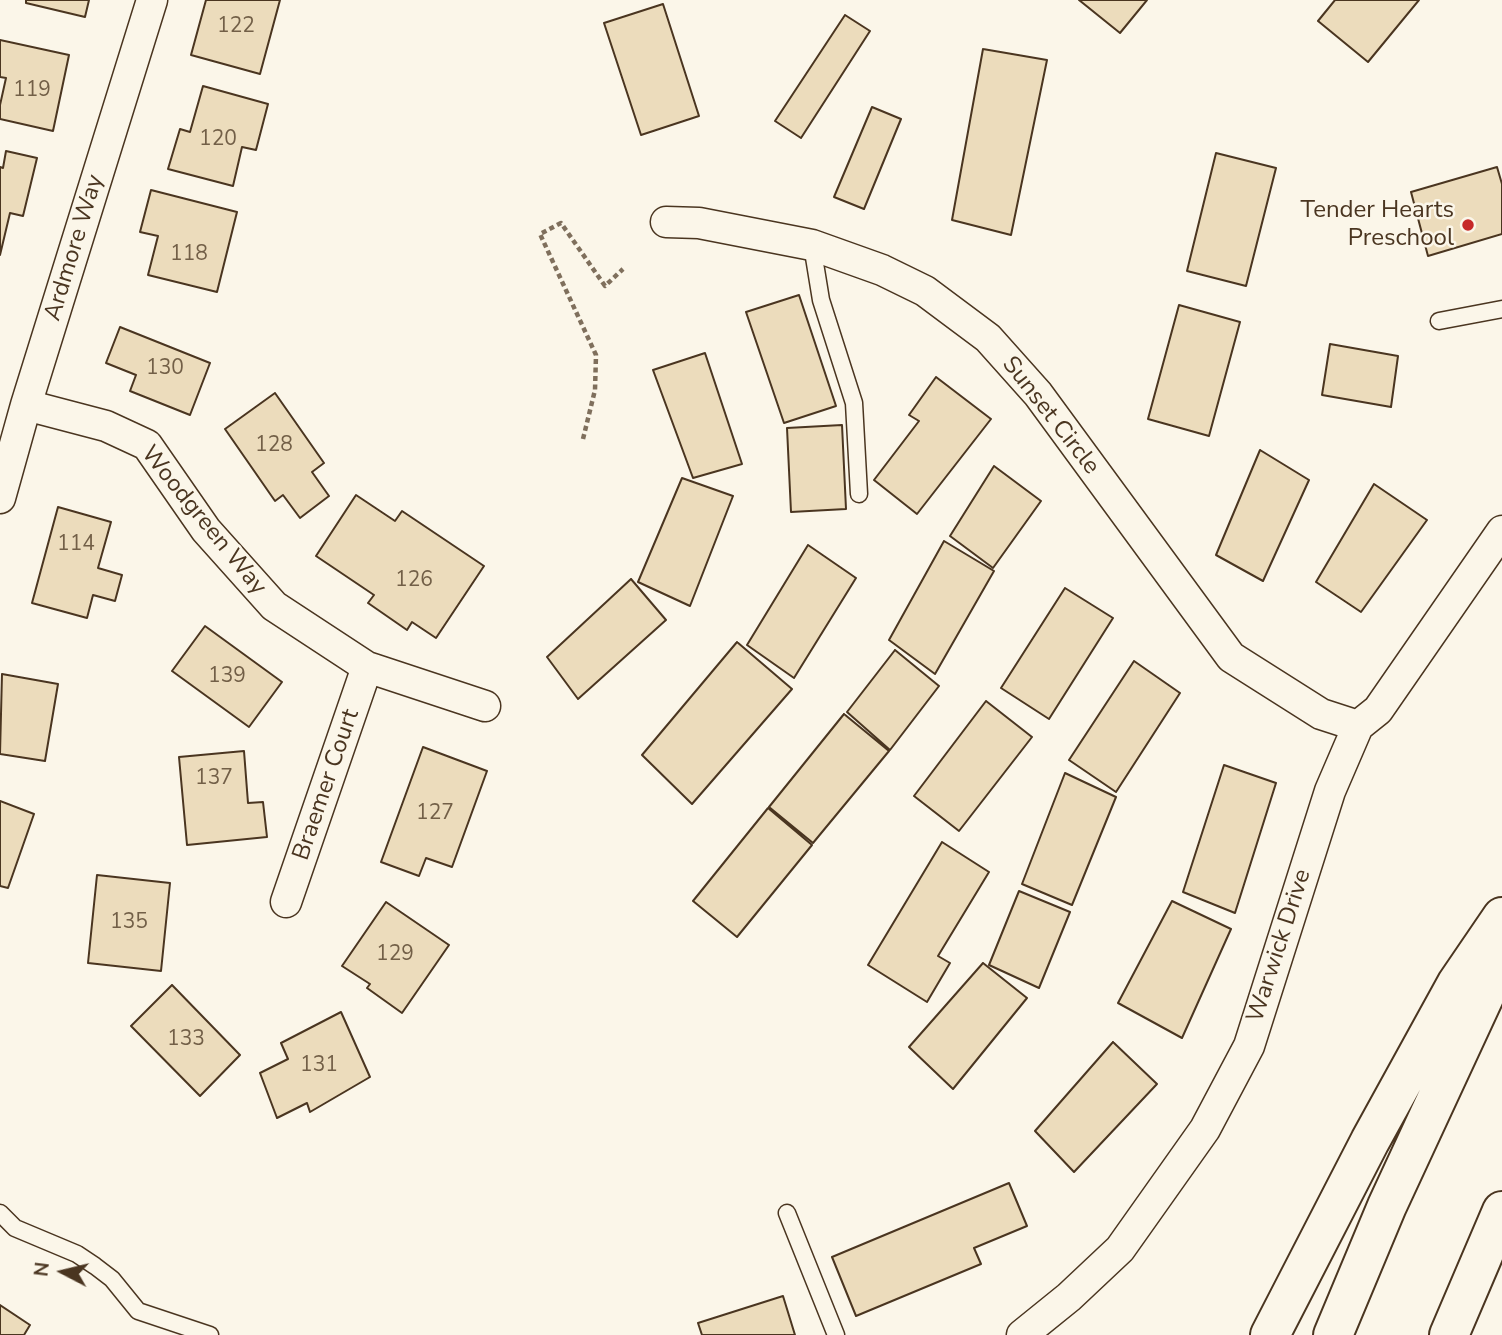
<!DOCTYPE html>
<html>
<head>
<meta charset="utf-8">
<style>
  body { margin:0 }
  #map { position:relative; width:1502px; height:1335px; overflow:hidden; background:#fbf6e9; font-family:"Nunito Sans",sans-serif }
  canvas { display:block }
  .north { position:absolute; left:28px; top:1237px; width:70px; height:70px; -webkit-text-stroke:5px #fbf6e9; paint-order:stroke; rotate:277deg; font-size:19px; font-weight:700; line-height:28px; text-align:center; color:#4a3520 }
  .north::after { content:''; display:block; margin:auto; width:24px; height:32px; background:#4a3520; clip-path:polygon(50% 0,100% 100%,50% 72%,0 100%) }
</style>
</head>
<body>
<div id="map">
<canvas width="1502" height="1335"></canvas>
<div class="north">N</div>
</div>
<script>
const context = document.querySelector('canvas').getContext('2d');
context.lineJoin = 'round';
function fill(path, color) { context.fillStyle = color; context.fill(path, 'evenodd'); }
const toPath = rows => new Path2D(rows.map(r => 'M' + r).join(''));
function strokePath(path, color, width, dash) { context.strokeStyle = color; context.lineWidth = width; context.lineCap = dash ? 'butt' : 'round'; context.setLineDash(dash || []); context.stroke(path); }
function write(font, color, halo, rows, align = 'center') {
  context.font = font + ' "Nunito Sans",sans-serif'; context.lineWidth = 5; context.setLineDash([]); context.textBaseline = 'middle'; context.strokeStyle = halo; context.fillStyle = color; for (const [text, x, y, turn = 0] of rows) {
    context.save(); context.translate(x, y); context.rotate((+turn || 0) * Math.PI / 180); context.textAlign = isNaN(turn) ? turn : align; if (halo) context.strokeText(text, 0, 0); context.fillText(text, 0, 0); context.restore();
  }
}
const building = toPath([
  [26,0,89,0,85,17,26,3,26,0],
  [206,0,280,0,260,74,191,55,206,0],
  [1079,0,1147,0,1120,33,1079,0],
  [1335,0,1419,0,1368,62,1318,21,1335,0],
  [663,4,699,116,641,135,604,23,663,4],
  [845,15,870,31,801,138,775,121,845,15],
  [0,40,69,55,53,131,0,119,0,105,6,78,0,77,0,40],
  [983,49,1047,60,1011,235,952,220,983,49],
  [203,86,268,104,256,150,242,147,233,186,168,169,180,129,190,132,203,86],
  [872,107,901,119,864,209,834,197,872,107],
  [6,151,37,158,23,216,10,213,0,255,0,167,3,168,6,151],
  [1216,153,1276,168,1246,286,1187,271,1216,153],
  [1497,167,1502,184,1502,234,1428,256,1411,192,1497,167],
  [151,190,237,212,217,292,148,275,158,236,140,232,151,190],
  [799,295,836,406,784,423,746,312,799,295],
  [1179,305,1240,322,1209,436,1148,419,1179,305],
  [120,327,210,363,190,415,130,391,136,375,106,363,120,327],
  [1330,344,1398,356,1391,407,1322,395,1330,344],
  [705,353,742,464,693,478,653,370,705,353],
  [936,377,991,419,917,514,874,480,919,421,909,415,936,377],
  [275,393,324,463,312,472,329,496,300,518,283,495,275,501,225,429,275,393],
  [842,425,846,509,791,512,787,428,842,425],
  [1260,450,1309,480,1263,581,1216,555,1260,450],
  [994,466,1041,501,993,568,950,536,994,466],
  [682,478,733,496,690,606,638,582,682,478],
  [1374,484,1427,520,1361,612,1316,582,1374,484],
  [356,495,395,521,402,511,484,566,436,638,412,622,407,630,368,603,374,595,316,556,356,495],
  [58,507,111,522,98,568,122,575,115,601,93,595,87,618,32,603,58,507],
  [944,541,994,571,935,674,889,640,944,541],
  [808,545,856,578,794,678,747,645,808,545],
  [631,579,666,620,578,699,547,657,631,579],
  [1065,588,1113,618,1049,719,1001,688,1065,588],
  [205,626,282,682,249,727,172,671,205,626],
  [737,642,792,689,692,804,642,755,737,642],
  [895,650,939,686,890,750,847,712,895,650],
  [1134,661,1180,693,1116,792,1069,760,1134,661],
  [2,674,58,684,45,761,0,754,2,674],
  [986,701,1032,737,959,831,914,796,986,701],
  [844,714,889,751,813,843,769,807,844,714],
  [423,747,487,771,452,867,426,858,419,876,381,862,423,747],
  [244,751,248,803,263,802,267,837,187,845,179,757,244,751],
  [1224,765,1276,783,1235,913,1183,892,1224,765],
  [1065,773,1116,797,1072,905,1022,884,1065,773],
  [0,801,34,814,8,888,0,886,0,801],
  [768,808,812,845,737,937,693,901,768,808],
  [942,842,989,872,938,956,950,963,927,1002,868,965,942,842],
  [97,875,170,883,161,971,88,963,97,875],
  [1019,891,1070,912,1039,988,989,965,1019,891],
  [1172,901,1231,929,1182,1038,1118,1003,1172,901],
  [386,902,449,945,402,1013,367,988,370,984,342,966,386,902],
  [983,963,1027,998,953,1089,909,1047,983,963],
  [172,985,240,1055,200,1096,131,1026,172,985],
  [341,1012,370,1077,310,1112,307,1103,277,1118,260,1073,288,1059,281,1043,341,1012],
  [1113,1042,1157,1084,1074,1172,1035,1131,1113,1042],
  [1009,1183,1027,1226,974,1248,981,1264,856,1316,832,1257,1009,1183],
  [783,1296,795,1335,702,1335,698,1323,783,1296],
  [0,1305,30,1325,24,1335,0,1335,0,1305]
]);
const path = toPath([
  [583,439,595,390,596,355,540,234,561,223,605,286,623,269]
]);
const service = toPath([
  [812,245,821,300,854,403,859,494],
  [1439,321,1502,309],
  [0,1213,15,1228,77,1254,95,1266,112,1279,138,1311,210,1335],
  [787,1213,836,1335]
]);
const minor = toPath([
  [666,222,699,223,812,245,882,270,925,291,988,338,1038,394,1231,657,1321,714,1358,726],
  [26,405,106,426,147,445,206,530,274,606,367,667,485,706],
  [0,498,26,405,152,0],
  [286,902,367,667],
  [1022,1335,1069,1297,1120,1249,1205,1129,1249,1046,1330,791,1358,726,1378,710,1502,531]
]);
const motorway = toPath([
  [1270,1335,1370,1141,1457,983,1502,917],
  [1333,1335,1387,1206,1502,958],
  [1449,1335,1502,1211]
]);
const markers = [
  [1468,225,7,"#c62828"]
];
const numberNames = [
  ["122",236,27],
  ["119",32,91],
  ["120",218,140],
  ["118",189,255],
  ["130",165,369],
  ["128",274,446],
  ["114",76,545],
  ["126",414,581],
  ["139",227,677],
  ["137",214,779],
  ["127",435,814],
  ["135",129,923],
  ["129",395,955],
  ["133",186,1040],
  ["131",319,1066]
];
const poiNames = [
  ["Tender Hearts",1454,211],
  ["Preschool",1454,239]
];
const streetNames = [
  ["Ardmore Way",75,248,-73],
  ["Sunset Circle",1050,416,52],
  ["Woodgreen Way",203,521,51],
  ["Braemer Court",327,785,-71],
  ["Warwick Drive",1280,946,-72]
];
fill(building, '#ecdcbc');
strokePath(building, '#4a3520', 2);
strokePath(service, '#4a3520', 19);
strokePath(minor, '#4a3520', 33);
strokePath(motorway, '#4a3520', 42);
strokePath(path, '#7f6f5c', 4.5, [5, 3.5]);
strokePath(service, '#fbf6e9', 16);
strokePath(minor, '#fbf6e9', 30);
strokePath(motorway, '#fbf6e9', 38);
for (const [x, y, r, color] of markers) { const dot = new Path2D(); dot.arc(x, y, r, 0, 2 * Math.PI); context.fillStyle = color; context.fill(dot); strokePath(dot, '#fbf6e9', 2.5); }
write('21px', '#725f47', null, numberNames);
write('24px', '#4a3520', '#fbf6e9', poiNames, 'right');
write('24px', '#4a3520', '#fbf6e9', streetNames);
</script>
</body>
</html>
